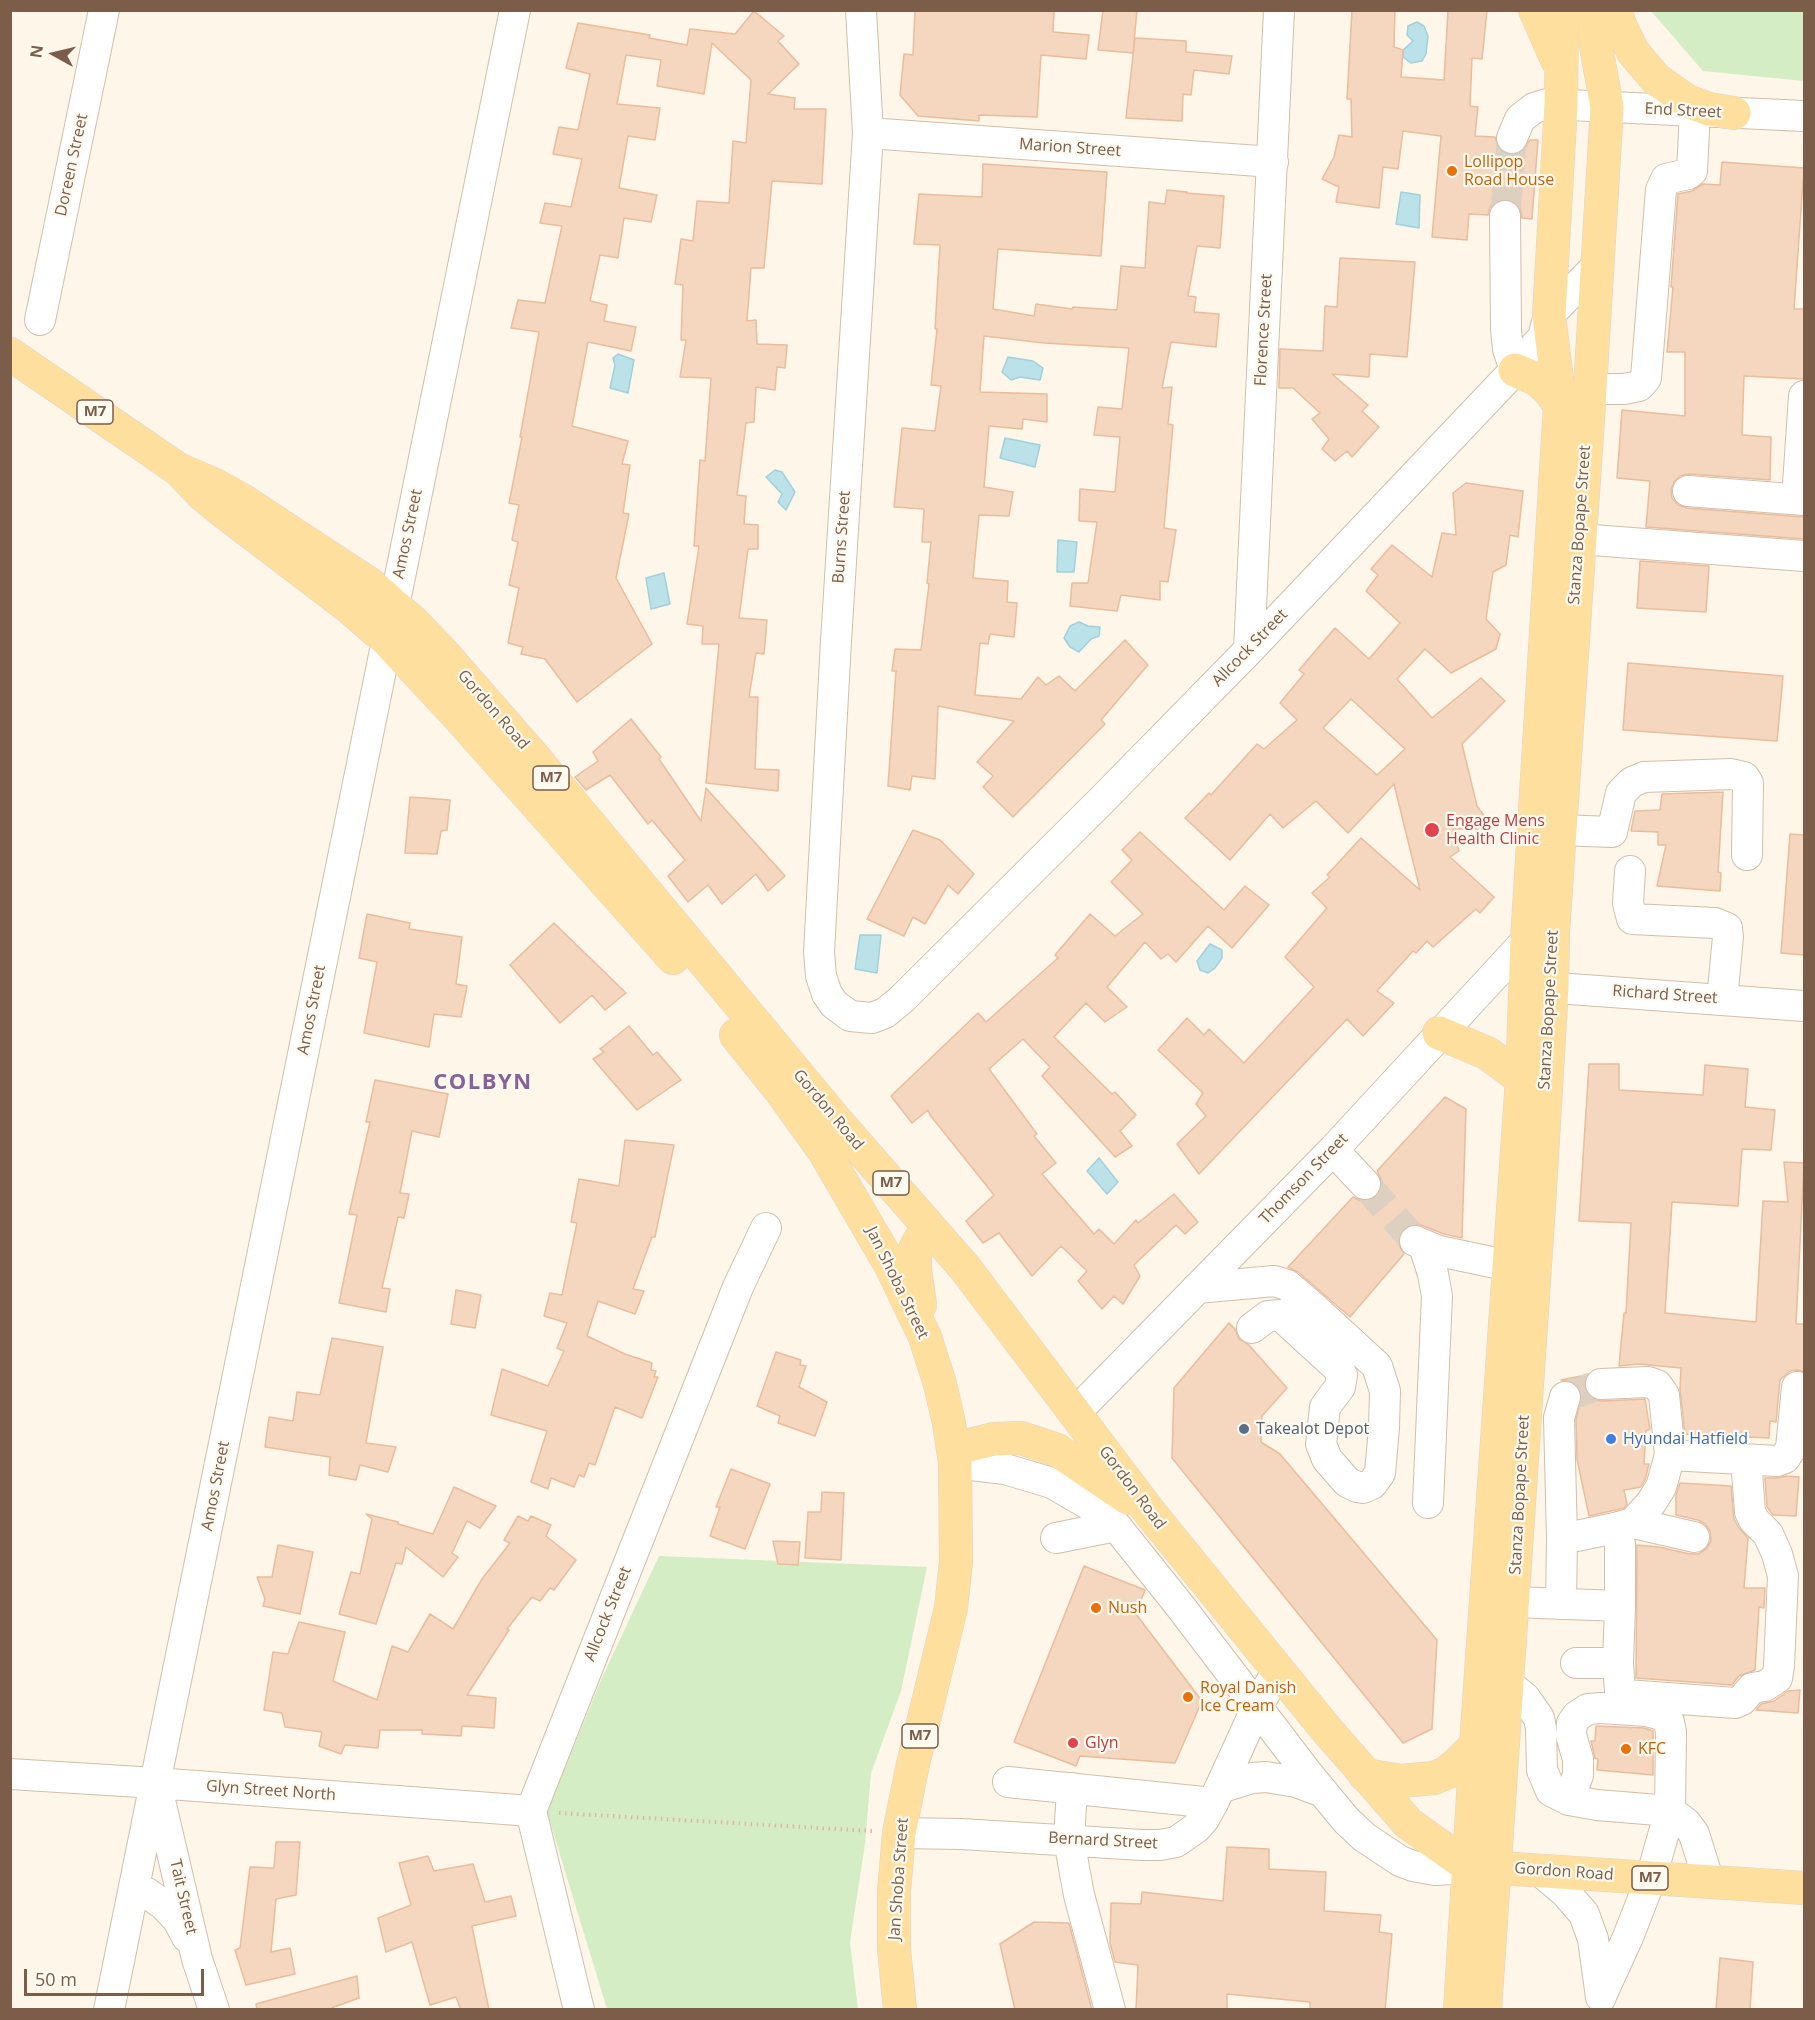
<!DOCTYPE html>
<html>
<head>
<meta charset="utf-8">
<style>
  body { margin:0 }
  #map { position:relative; width:1815px; height:2020px; overflow:hidden; background:#fef6e9; font-family:"Open Sans",sans-serif }
  canvas { display:block }
  .frame { position:absolute; inset:0; border:12px solid #7b5d4a; pointer-events:none }
  .north { position:absolute; left:24px; top:24px; width:60px; height:60px; -webkit-text-stroke:4px #fffaf0; paint-order:stroke; rotate:278deg; font-size:16px; font-weight:700; line-height:24px; text-align:center; color:#7b5d4a }
  .north::after { content:''; display:block; margin:auto; width:21px; height:27px; background:#7b5d4a; clip-path:polygon(50% 0,100% 100%,50% 72%,0 100%) }
  .scale { position:absolute; left:24px; top:1969px; width:180px; height:27px; box-sizing:border-box; border:3px solid #7b5d4a; border-top:0; padding-left:8px; font-size:18px; line-height:21px; white-space:nowrap; color:#7b5d4a; -webkit-text-stroke:4px #fffaf0; paint-order:stroke }
</style>
</head>
<body>
<div id="map">
<canvas width="1815" height="2020"></canvas>
<div class="frame"></div>
<div class="north">N</div>
<div class="scale">50 m</div>
</div>
<script>
const context = document.querySelector('canvas').getContext('2d');
context.lineJoin = 'round';
function fill(path, color) { context.fillStyle = color; context.fill(path, 'evenodd'); }
const toPath = rows => new Path2D(rows.map(r => 'M' + r).join(''));
function strokePath(path, color, width, dash) { context.strokeStyle = color; context.lineWidth = width; context.lineCap = dash ? 'butt' : 'round'; context.setLineDash(dash || []); context.stroke(path); }
function write(font, color, halo, rows, align = 'center') {
  context.font = font + ' "Open Sans",sans-serif'; context.lineWidth = 4.5; context.setLineDash([]); context.textBaseline = 'middle'; context.strokeStyle = halo; context.fillStyle = color; for (const [text, x, y, turn = 0] of rows) {
    context.save(); context.translate(x, y); context.rotate((+turn || 0) * Math.PI / 180); context.textAlign = isNaN(turn) ? turn : align; if (halo) context.strokeText(text, 0, 0); context.fillText(text, 0, 0); context.restore();
  }
}
const green = toPath([
  [1651,11,1804,11,1804,81,1703,71],
  [659,1556,927,1567,901,1691,871,1773,865,1844,850,1942,858,2009,607,2009,547,1812,601,1680]
]);
const water = toPath([
  [1417,22,1424,26,1428,36,1426,54,1422,61,1411,63,1403,57,1403,50,1413,41,1407,35,1408,26,1417,22],
  [1401,192,1420,195,1419,228,1396,224,1401,192],
  [618,354,634,360,628,393,610,388,615,365,613,358,618,354],
  [1008,357,1033,361,1043,368,1040,380,1020,377,1011,380,1002,372,1008,357],
  [1005,438,1040,445,1035,467,1000,458,1005,438],
  [775,470,782,472,795,492,786,510,778,502,782,494,766,477,775,470],
  [1058,540,1077,542,1074,572,1057,572,1058,540],
  [664,573,670,604,651,609,646,578,664,573],
  [1079,622,1088,626,1100,627,1099,636,1091,639,1079,652,1070,647,1064,638,1070,626,1079,622],
  [860,935,881,935,877,973,855,969,860,935],
  [1210,944,1222,950,1222,958,1215,968,1208,973,1200,970,1197,961,1210,944],
  [1099,1158,1118,1182,1107,1194,1087,1171,1099,1158]
]);
const building = toPath([
  [915,10,1054,10,1053,32,1089,35,1086,59,1041,55,1037,117,979,115,979,121,918,116,900,95,904,54,913,55,915,10],
  [1103,10,1137,10,1133,53,1098,50,1103,10],
  [1352,10,1395,10,1394,47,1403,50,1401,77,1444,80,1448,10,1487,10,1482,59,1472,58,1470,106,1478,107,1475,136,1495,137,1499,149,1506,154,1514,155,1523,151,1530,140,1538,140,1532,219,1522,218,1520,207,1513,201,1504,199,1496,201,1490,207,1488,215,1469,214,1467,240,1432,237,1441,136,1403,131,1398,169,1383,167,1379,208,1336,202,1339,187,1322,179,1334,157,1339,135,1352,137,1351,99,1347,99,1352,10],
  [754,11,784,36,778,41,799,64,768,94,795,98,794,109,826,109,822,184,772,181,764,268,751,268,747,321,756,320,757,344,787,345,785,368,777,367,775,390,756,387,754,422,746,423,737,495,746,496,744,524,758,525,758,549,748,549,739,618,767,620,764,654,756,653,749,697,758,697,755,769,779,770,778,791,706,783,719,644,702,644,703,626,687,624,699,546,694,546,700,460,705,461,711,378,680,377,686,340,681,340,683,285,675,284,681,239,693,241,697,201,729,203,733,141,746,143,751,80,712,43,704,94,657,86,661,60,626,55,617,104,660,108,655,140,628,136,619,188,657,195,651,222,624,218,618,258,600,255,590,301,607,305,604,321,636,327,631,351,588,342,572,426,628,441,622,464,630,465,623,513,629,514,616,578,652,644,577,702,545,659,521,654,523,647,508,643,519,588,509,585,518,542,512,540,519,505,509,503,522,437,520,437,539,332,511,328,518,300,545,303,562,226,540,223,545,203,571,207,582,159,553,154,559,127,578,130,590,74,566,68,578,23,650,35,649,38,687,45,690,29,735,34,754,11],
  [1135,38,1186,41,1186,52,1232,56,1229,74,1194,70,1191,95,1183,94,1182,121,1126,118,1135,38],
  [1722,162,1804,168,1794,309,1804,309,1804,379,1744,376,1742,435,1771,437,1770,480,1689,474,1680,476,1674,482,1671,490,1672,498,1678,505,1687,508,1804,517,1804,539,1646,527,1650,481,1617,478,1622,410,1685,416,1685,352,1667,352,1673,287,1671,287,1678,194,1692,191,1703,184,1720,185,1722,162],
  [983,164,1107,172,1101,256,998,249,993,309,1034,316,1036,304,1072,309,1073,307,1117,310,1121,266,1145,268,1149,202,1165,204,1167,190,1187,192,1186,193,1224,196,1220,248,1197,246,1188,296,1196,297,1194,312,1219,314,1216,347,1171,342,1162,388,1172,387,1168,424,1173,425,1164,528,1176,530,1168,582,1160,581,1160,600,1121,595,1117,611,1070,606,1072,583,1088,583,1097,522,1079,521,1080,489,1115,492,1120,437,1094,435,1098,407,1122,409,1129,348,1044,343,984,336,980,392,1047,394,1047,422,1023,419,1022,429,989,426,984,487,1013,492,1009,516,979,515,973,578,1008,581,1007,602,1017,603,1014,637,990,634,988,644,980,643,975,695,1021,699,1038,677,1046,685,1059,676,1075,691,1125,640,1148,665,1101,720,1105,724,1013,817,983,787,993,776,977,762,1014,721,938,706,935,779,912,776,910,790,888,786,896,671,892,671,895,649,921,650,929,584,927,583,931,542,922,542,924,509,894,507,902,428,935,431,941,386,931,385,937,329,935,329,940,245,914,244,919,194,982,197,983,164],
  [1340,258,1415,262,1407,357,1370,354,1369,377,1332,374,1368,405,1362,411,1379,427,1352,457,1347,451,1335,461,1322,449,1329,439,1312,419,1320,413,1293,388,1279,388,1280,349,1323,351,1325,306,1337,307,1340,258],
  [1466,483,1523,491,1518,537,1510,535,1506,565,1493,572,1486,619,1500,634,1496,649,1451,673,1425,649,1397,679,1432,718,1481,678,1505,701,1462,744,1477,806,1485,817,1478,829,1453,829,1459,851,1450,857,1494,897,1480,913,1476,909,1433,947,1427,941,1416,953,1413,951,1377,991,1394,1003,1363,1036,1347,1019,1199,1174,1177,1144,1206,1116,1196,1104,1203,1093,1158,1050,1187,1018,1204,1035,1209,1029,1244,1063,1314,987,1285,957,1327,908,1312,893,1330,877,1327,875,1361,838,1420,890,1394,784,1348,833,1316,801,1283,828,1270,814,1230,860,1185,818,1209,793,1211,795,1257,744,1264,749,1297,720,1280,703,1304,674,1299,670,1335,628,1369,659,1400,623,1366,591,1378,575,1371,569,1392,545,1432,577,1442,533,1456,535,1453,493,1466,483],
  [1351,699,1405,749,1377,775,1323,728,1351,699],
  [1640,561,1709,566,1706,612,1637,608,1640,561],
  [1628,663,1783,676,1777,741,1623,730,1628,663],
  [631,719,661,757,659,759,701,821,706,788,785,876,768,891,756,874,722,904,708,885,688,902,668,876,685,860,652,820,648,824,610,775,586,790,575,777,598,761,593,752,631,719],
  [1723,792,1718,872,1721,873,1720,891,1657,886,1666,845,1658,845,1658,832,1631,831,1635,811,1660,810,1662,794,1723,792],
  [410,797,450,800,447,830,441,831,437,854,405,853,410,797],
  [913,830,940,840,974,874,958,894,948,885,925,924,913,917,904,936,867,919,913,830],
  [1140,832,1224,910,1245,886,1269,905,1232,948,1208,926,1176,962,1168,954,1161,959,1145,942,1107,987,1127,1007,1105,1022,1086,1003,1054,1037,1112,1094,1115,1092,1136,1115,1120,1131,1132,1146,1115,1157,1042,1076,1050,1067,1023,1039,989,1069,1037,1134,1034,1136,1056,1163,1042,1174,1094,1234,1099,1229,1114,1244,1136,1220,1138,1223,1174,1194,1198,1222,1185,1234,1176,1225,1134,1265,1140,1276,1123,1304,1114,1296,1102,1309,1078,1281,1087,1271,1061,1246,1032,1276,999,1233,983,1243,966,1221,994,1195,930,1115,928,1110,912,1123,891,1096,978,1013,986,1022,1058,958,1055,955,1090,914,1115,936,1143,914,1111,882,1132,860,1122,850,1140,832],
  [1790,834,1804,835,1804,955,1781,953,1790,834],
  [367,914,410,923,409,929,462,937,456,984,467,986,461,1017,434,1014,429,1047,364,1033,377,962,359,958,367,914],
  [554,923,626,993,605,1010,592,995,560,1023,510,965,554,923],
  [629,1026,653,1055,657,1052,681,1080,637,1110,593,1059,604,1052,600,1049,629,1026],
  [1589,1064,1619,1064,1619,1090,1703,1095,1705,1065,1748,1069,1745,1107,1775,1110,1771,1150,1742,1149,1738,1206,1672,1202,1665,1313,1756,1322,1763,1201,1788,1202,1784,1162,1804,1163,1796,1324,1804,1324,1804,1372,1798,1370,1790,1371,1780,1380,1776,1422,1770,1421,1769,1438,1685,1434,1680,1389,1681,1368,1639,1364,1619,1366,1624,1313,1626,1313,1631,1223,1579,1221,1589,1064],
  [375,1080,448,1094,439,1137,412,1131,400,1193,409,1194,404,1218,398,1217,382,1288,390,1289,386,1312,339,1303,357,1215,349,1214,370,1122,366,1122,375,1080],
  [1445,1097,1466,1109,1462,1238,1444,1234,1421,1225,1413,1224,1405,1227,1399,1234,1398,1243,1404,1254,1350,1317,1298,1272,1288,1267,1353,1197,1361,1201,1368,1201,1377,1196,1382,1188,1382,1181,1377,1171,1445,1097],
  [625,1140,674,1145,655,1237,652,1237,633,1289,644,1291,635,1314,598,1301,587,1336,625,1354,652,1363,651,1370,656,1371,654,1377,658,1377,642,1418,615,1407,595,1465,589,1463,584,1477,579,1475,574,1487,551,1478,548,1489,531,1482,547,1431,491,1415,502,1369,548,1386,564,1351,557,1348,567,1323,544,1316,550,1293,562,1295,577,1223,571,1222,579,1179,619,1186,625,1140],
  [456,1290,481,1295,475,1328,451,1324,456,1290],
  [1229,1323,1235,1329,1239,1339,1248,1344,1287,1388,1262,1416,1261,1442,1280,1454,1437,1640,1432,1729,1403,1743,1172,1458,1174,1388,1229,1323],
  [332,1338,383,1347,366,1443,396,1447,388,1472,360,1465,356,1480,329,1475,330,1457,265,1447,269,1417,293,1421,297,1392,320,1395,332,1338],
  [776,1352,801,1360,800,1365,806,1366,799,1387,827,1402,815,1436,778,1423,780,1416,757,1406,776,1352],
  [1581,1376,1582,1379,1585,1378,1584,1385,1586,1393,1594,1400,1602,1401,1645,1399,1650,1429,1646,1431,1644,1464,1649,1464,1645,1480,1641,1487,1624,1490,1627,1504,1624,1508,1589,1516,1577,1459,1576,1420,1582,1393,1577,1385,1570,1381,1561,1380,1581,1376],
  [731,1469,770,1484,745,1549,710,1536,720,1507,716,1507,731,1469],
  [1787,1476,1799,1477,1796,1516,1773,1515,1767,1507,1765,1478,1776,1478,1787,1476],
  [1680,1483,1731,1486,1734,1519,1739,1528,1748,1538,1744,1588,1765,1588,1764,1608,1759,1607,1755,1670,1739,1676,1732,1685,1636,1678,1637,1545,1659,1547,1690,1554,1698,1554,1706,1549,1711,1541,1710,1531,1705,1524,1698,1520,1676,1515,1676,1495,1680,1483],
  [454,1487,496,1506,480,1528,467,1521,452,1553,458,1557,443,1577,406,1547,402,1564,396,1563,376,1624,339,1614,351,1572,360,1574,372,1519,366,1514,398,1522,398,1524,433,1534,454,1487],
  [822,1492,844,1493,841,1560,805,1558,808,1512,821,1512,822,1492],
  [518,1516,528,1521,531,1516,551,1525,546,1536,576,1560,554,1590,550,1588,540,1601,532,1597,507,1629,509,1630,467,1695,496,1698,494,1728,462,1726,461,1736,422,1734,422,1730,380,1730,378,1748,345,1745,341,1754,319,1746,322,1732,285,1727,282,1713,264,1710,273,1652,288,1654,299,1622,345,1632,333,1681,377,1700,392,1646,408,1652,430,1614,453,1629,482,1579,510,1543,504,1540,518,1516],
  [773,1541,800,1542,798,1565,778,1564,773,1541],
  [278,1545,313,1552,300,1614,263,1606,265,1599,257,1577,272,1577,278,1545],
  [1084,1566,1145,1590,1136,1614,1202,1701,1175,1763,1080,1756,1076,1766,1014,1742,1084,1566],
  [1800,1690,1798,1713,1756,1710,1761,1704,1774,1701,1788,1691,1800,1690],
  [1596,1726,1644,1728,1653,1731,1653,1775,1597,1770,1598,1759,1595,1758,1591,1741,1595,1741,1596,1726],
  [276,1842,300,1842,296,1895,276,1899,271,1952,290,1948,295,1974,246,1985,235,1950,240,1948,250,1867,274,1868,276,1842],
  [1227,1847,1269,1849,1269,1869,1326,1872,1324,1911,1381,1915,1379,1932,1392,1934,1385,2010,1310,2010,1310,2002,1227,1994,1227,2010,1136,2010,1138,1965,1115,1962,1110,1943,1111,1903,1141,1904,1142,1892,1223,1901,1227,1847],
  [428,1856,434,1871,473,1864,485,1902,511,1896,516,1916,472,1926,489,2010,461,2010,456,1997,430,2005,412,1942,386,1952,378,1918,411,1905,399,1863,428,1856],
  [1034,1922,1069,1923,1092,2010,1015,2010,1000,1944,1034,1922],
  [1720,1958,1753,1962,1750,2010,1716,2010,1720,1958],
  [357,1976,359,1998,326,2010,257,2010,256,2004,357,1976]
]);
const minorTunnel = toPath([
  [1505,216,1512,138],
  [1365,1184,1415,1241],
  [1565,1397,1601,1384]
]);
const path = toPath([
  [559,1813,872,1831]
]);
const minor = toPath([
  [861,10,868,133,836,641,819,952,821,976,827,994,834,1004,850,1016,872,1018,885,1013,902,999,1103,799,1249,650,1515,370,1543,337,1549,315,1596,267],
  [868,133,1273,162],
  [1512,138,1520,119,1534,108,1547,104,1804,116],
  [1505,216,1506,330,1508,349,1515,370],
  [40,320,104,10],
  [1590,389,1624,389,1639,386,1646,378,1661,190,1666,179,1688,174,1692,171,1695,111],
  [1688,491,1804,500],
  [1797,499,1804,396],
  [1579,539,1804,556],
  [1249,650,1279,10],
  [1560,830,1612,832,1621,793,1632,782,1644,777,1731,774,1744,777,1748,783,1747,855],
  [1630,871,1628,903,1632,919,1715,923,1727,928,1728,937,1722,1000],
  [1529,986,1804,1006],
  [1333,1150,1365,1184],
  [1415,1241,1439,1251,1510,1266],
  [1424,1246,1433,1274,1437,1296,1428,1503],
  [1197,1288,1274,1281,1281,1283,1287,1285,1315,1309,1377,1366,1385,1391,1384,1428,1380,1473,1372,1484,1363,1488,1357,1487,1347,1482,1327,1459,1321,1444,1325,1407,1340,1387,1342,1375,1338,1368,1280,1315,1268,1316,1252,1328],
  [1601,1384,1648,1382,1657,1385,1664,1395,1670,1455,1661,1487,1651,1503,1633,1523,1615,1528],
  [1075,1413,1333,1150,1527,940],
  [1670,1455,1777,1461,1785,1458,1791,1448,1797,1387],
  [955,1463,1005,1469,1052,1483,1088,1504,1116,1526,1180,1606,1308,1774,1346,1820,1364,1837,1400,1861,1413,1866,1435,1870,1454,1869,1468,1866],
  [1633,1523,1694,1537],
  [1056,1538,1116,1526],
  [1513,1602,1620,1606,1620,1544,1615,1528,1562,1539],
  [1561,1604,1562,1539,1559,1418,1565,1397],
  [1576,1663,1618,1663,1620,1606],
  [1618,1663,1620,1692,1626,1695,1735,1703,1742,1700,1752,1688,1765,1686,1777,1678,1779,1666,1783,1576,1777,1554,1768,1534,1754,1520,1750,1512,1746,1459],
  [1507,1683,1525,1698,1539,1718,1541,1728,1542,1770,1551,1791,1569,1800,1597,1805,1670,1811,1686,1823,1694,1834,1709,1882],
  [10,1774,156,1783,531,1811],
  [1008,1782,1213,1803],
  [1072,1788,1069,1840,1079,1895,1110,2010],
  [1220,1788,1252,1778,1266,1777,1296,1782,1323,1792],
  [158,1792,197,1959,214,2010],
  [1569,1800,1578,1775,1578,1759,1571,1735,1572,1723,1577,1716,1588,1709,1601,1708,1647,1711,1665,1716,1669,1722,1671,1732,1670,1811,1651,1878,1628,1937,1601,1996],
  [899,1833,961,1834,1142,1845,1160,1845,1176,1842,1196,1828,1204,1819,1213,1803,1257,1707,1278,1670],
  [1540,1871,1565,1892,1584,1914,1593,1939,1601,1997],
  [134,1889,147,1893,164,1905,178,1920,187,1937],
  [109,2010,515,10],
  [579,2010,531,1811,738,1287,766,1228]
]);
const major = toPath([
  [1535,10,1557,60],
  [1615,10,1620,25,1633,52,1656,79,1687,101,1709,109,1734,113],
  [10,354,178,469,203,495,224,512,350,608,386,639,457,715,673,958],
  [1515,370,1538,380,1548,389,1560,405],
  [178,469,215,485,242,500,371,585,414,623,442,652,538,762,839,1124,965,1268,1151,1514,1326,1729,1408,1823,1468,1866,1804,1888],
  [1439,1033,1487,1053,1522,1079],
  [736,1035,781,1091,824,1151,891,1266,925,1337,940,1384,949,1423,955,1463,956,1561,951,1608,913,1764,899,1833,894,1892,894,1949,900,2010],
  [920,1305,915,1270,915,1249,921,1238,931,1229],
  [953,1449,994,1439,1021,1438,1057,1450,1128,1498],
  [1365,1775,1401,1781,1434,1778,1446,1773,1457,1764,1476,1745],
  [1460,2010,1476,1745,1522,1079,1527,940,1560,405,1549,315,1561,104,1562,10],
  [1485,2010,1539,1206,1552,987,1553,932,1589,405,1607,107,1595,41,1595,10]
]);
const markers = [
  [1452,171,6,"#e8710a"],
  [1432,830,8,"#e0444e"],
  [1244,1429,6,"#5c6f8a"],
  [1611,1439,6,"#3f7fe0"],
  [1096,1608,6,"#e8710a"],
  [1188,1697,6,"#e8710a"],
  [1073,1743,6,"#e0444e"],
  [1626,1749,6,"#e8710a"]
];
const shields = [
  [95,412,36],
  [551,778,36],
  [891,1183,36],
  [920,1736,36],
  [1650,1878,36]
];
const shieldNames = [
  ["M7",95,412],
  ["M7",551,778],
  ["M7",891,1183],
  ["M7",920,1736],
  ["M7",1650,1878]
];
const streetNames = [
  ["End Street",1683,111,3],
  ["Marion Street",1070,148,4],
  ["Doreen Street",72,165,-78],
  ["Florence Street",1264,330,-87],
  ["Stanza Bopape Street",1580,525,-86],
  ["Amos Street",408,534,-78],
  ["Burns Street",842,537,-86],
  ["Allcock Street",1250,648,-46],
  ["Gordon Road",493,710,49],
  ["Richard Street",1665,995,4],
  ["Amos Street",312,1010,-79],
  ["Stanza Bopape Street",1549,1010,-87],
  ["Gordon Road",828,1110,50],
  ["Thomson Street",1304,1179,-46],
  ["Jan Shoba Street",897,1283,64],
  ["Amos Street",216,1486,-79],
  ["Gordon Road",1132,1488,53],
  ["Stanza Bopape Street",1520,1495,-87],
  ["Allcock Street",608,1614,-68],
  ["Glyn Street North",271,1791,4],
  ["Bernard Street",1103,1841,3],
  ["Gordon Road",1564,1872,4],
  ["Jan Shoba Street",899,1879,-86],
  ["Tait Street",183,1897,77]
];
const foodNames = [
  ["Lollipop",1464,162],
  ["Road House",1464,180],
  ["Nush",1108,1608],
  ["Royal Danish",1200,1688],
  ["Ice Cream",1200,1706],
  ["KFC",1638,1749]
];
const healthNames = [
  ["Engage Mens",1446,821],
  ["Health Clinic",1446,839],
  ["Glyn",1085,1743]
];
const serviceNames = [
  ["Takealot Depot",1256,1429]
];
const shopNames = [
  ["Hyundai Hatfield",1623,1439]
];
const districtNames = [
  ["COLBYN",483,1083]
];
fill(green, '#d4edc5');
fill(water, '#bbe1e9');
strokePath(water, '#a0d1dc', 1.5);
fill(building, '#f5d6be');
strokePath(building, '#e9bd9d', 1.5);
strokePath(minorTunnel, '#ddd0c1', 30, [30, 15]);
strokePath(minor, '#d2beac', 32);
strokePath(major, '#ddd5d0', 34);
strokePath(path, '#dbb9a0', 4, [1.5, 4.5]);
strokePath(minor, '#fff', 30);
strokePath(major, '#ffdf9e', 33);
for (const [x, y, r, color] of markers) { const dot = new Path2D(); dot.arc(x, y, r, 0, 2 * Math.PI); context.fillStyle = color; context.fill(dot); strokePath(dot, '#fffaf0', 2); }
for (const [x, y, w] of shields) { const box = new Path2D(); box.roundRect(x - w / 2, y - 12, w, 24, 4.5); context.fillStyle = '#fffaf0'; context.fill(box); strokePath(box, '#7b5d4a', 1.5); }
write('bold 15px', '#7b5d4a', null, shieldNames);
write('16px', '#7b5d4a', '#fffaf0', streetNames);
write('16px', '#c56008', '#fffaf0', foodNames, 'left');
write('16px', '#be3a42', '#fffaf0', healthNames, 'left');
write('16px', '#4e5e75', '#fffaf0', serviceNames, 'left');
write('16px', '#366cbe', '#fffaf0', shopNames, 'left');
context.letterSpacing = '1.5px';
write('bold 22px', '#876296', '#fffaf0', districtNames);
context.letterSpacing = '0px';
</script>
</body>
</html>
